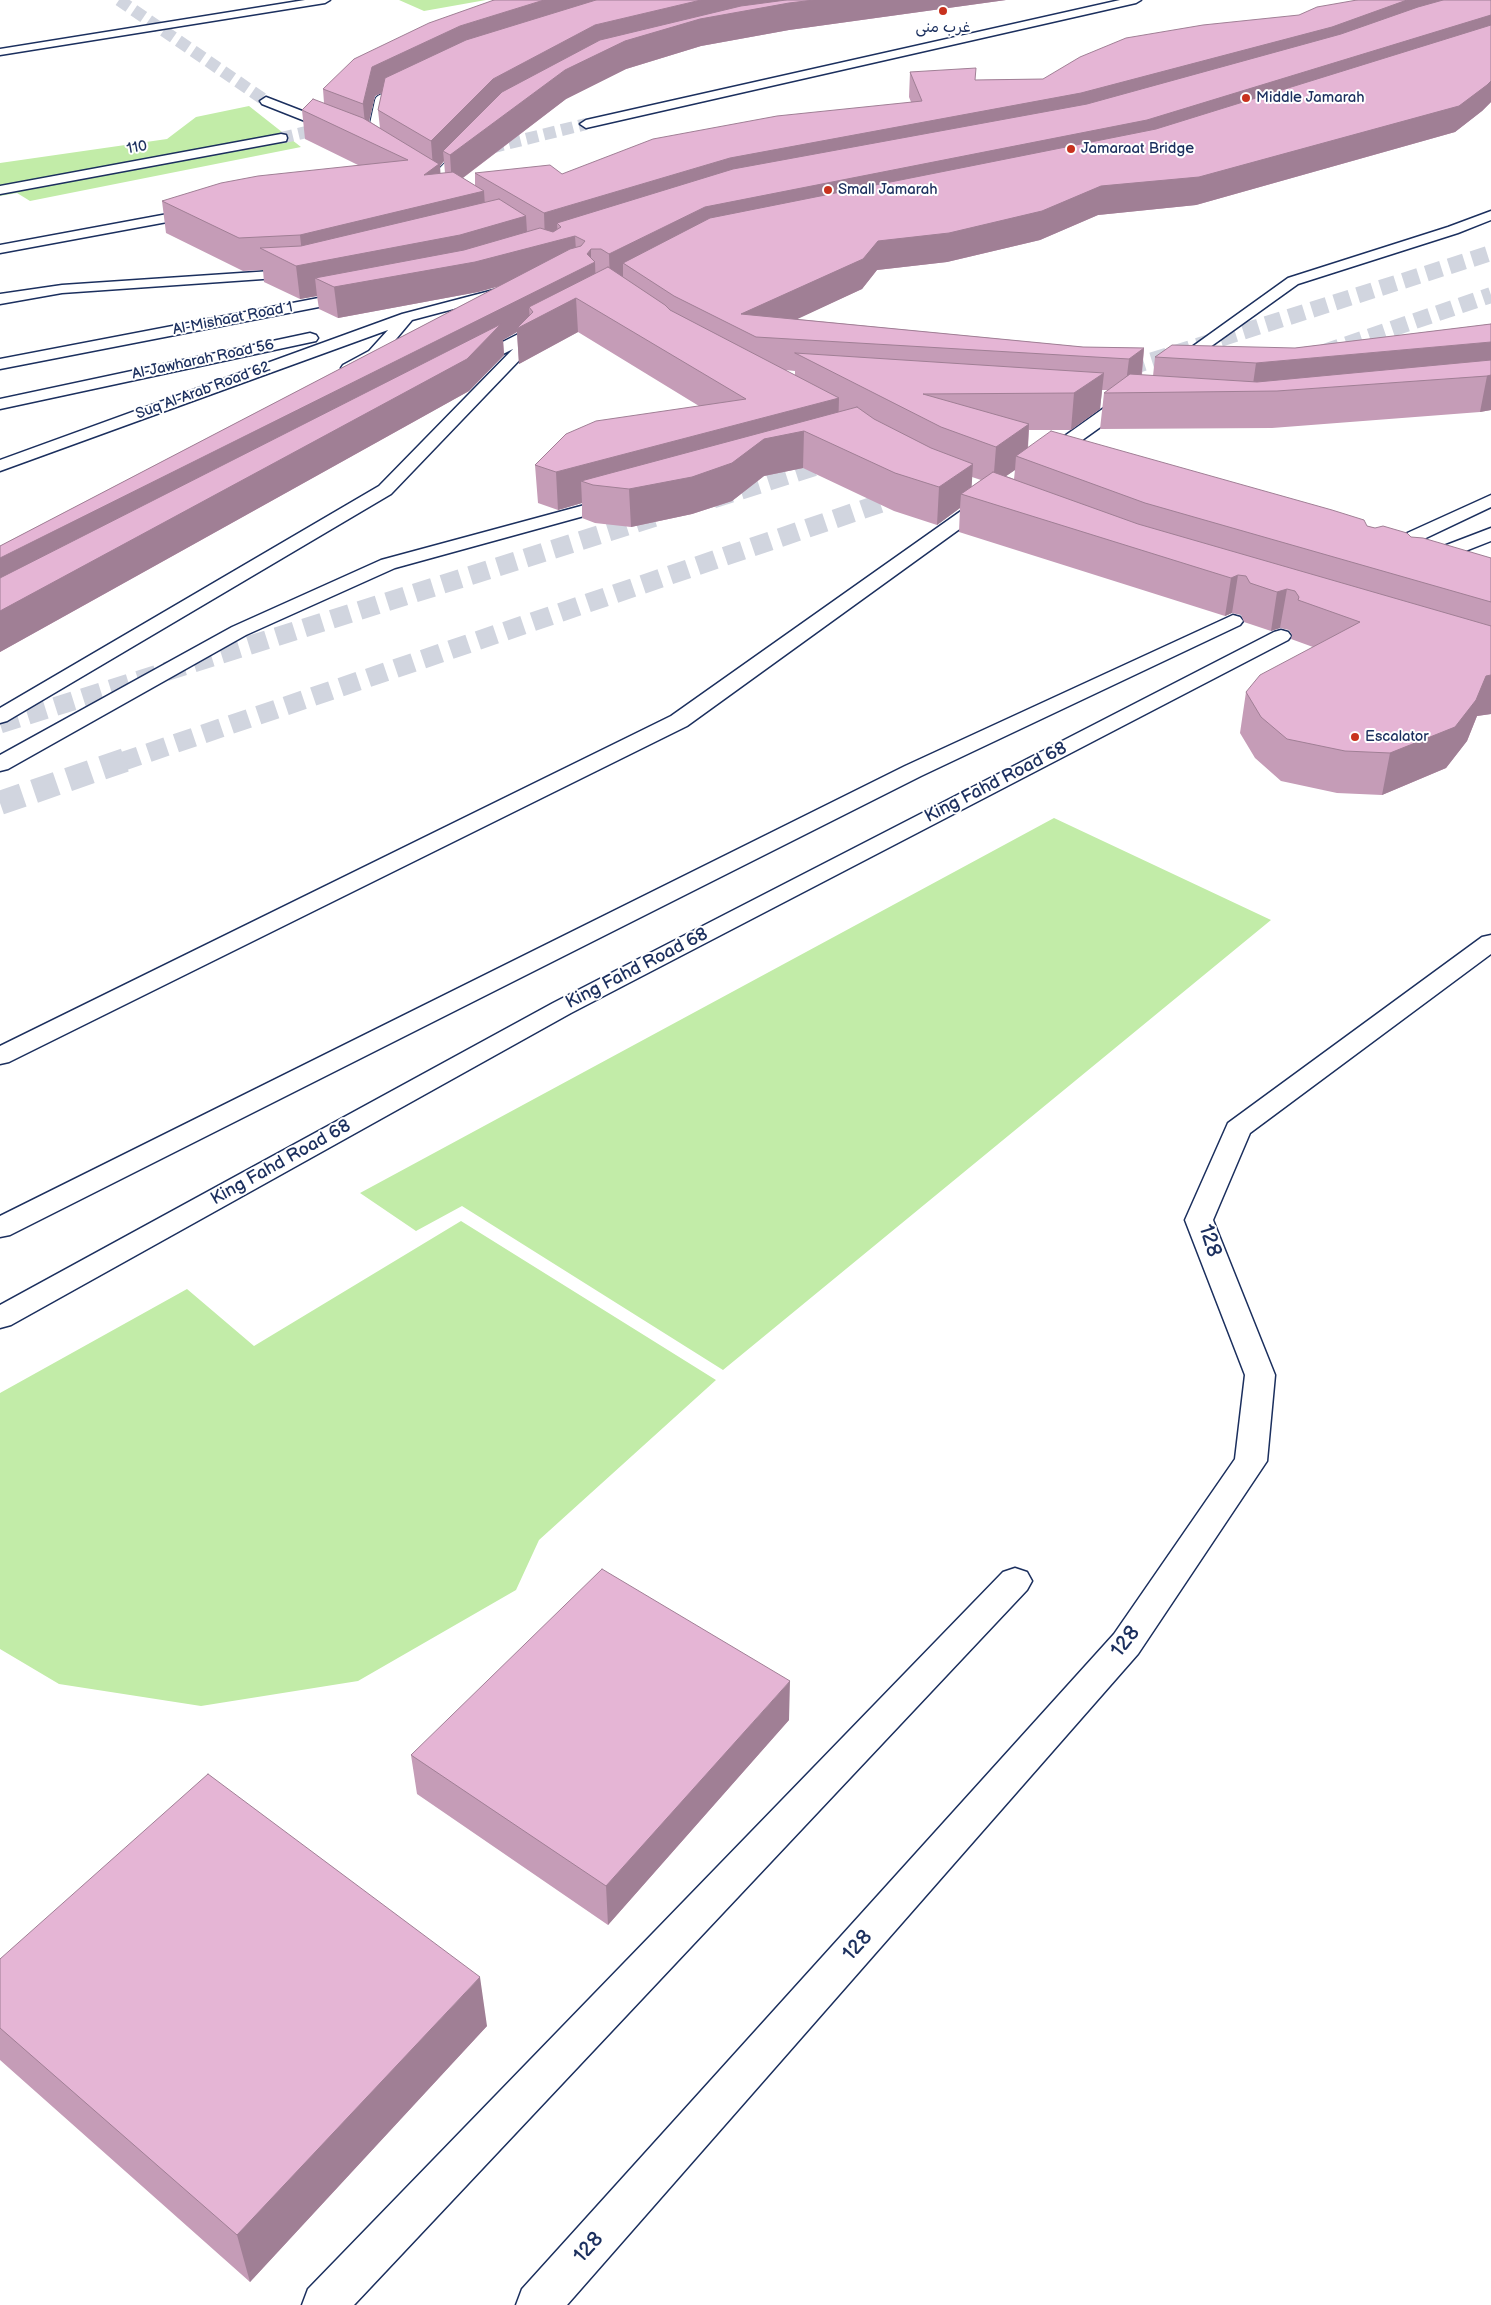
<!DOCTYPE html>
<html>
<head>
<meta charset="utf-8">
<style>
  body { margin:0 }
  canvas { display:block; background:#fff }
</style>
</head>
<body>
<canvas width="1491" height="2305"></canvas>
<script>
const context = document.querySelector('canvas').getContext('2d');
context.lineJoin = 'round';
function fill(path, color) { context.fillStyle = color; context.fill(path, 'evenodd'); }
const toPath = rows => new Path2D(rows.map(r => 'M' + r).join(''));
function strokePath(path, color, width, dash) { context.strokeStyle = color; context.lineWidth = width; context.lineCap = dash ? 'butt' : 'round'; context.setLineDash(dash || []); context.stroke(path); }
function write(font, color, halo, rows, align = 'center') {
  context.font = font + ' "Balsamiq Sans","Playpen Sans Arabic",sans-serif'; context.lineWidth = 4; context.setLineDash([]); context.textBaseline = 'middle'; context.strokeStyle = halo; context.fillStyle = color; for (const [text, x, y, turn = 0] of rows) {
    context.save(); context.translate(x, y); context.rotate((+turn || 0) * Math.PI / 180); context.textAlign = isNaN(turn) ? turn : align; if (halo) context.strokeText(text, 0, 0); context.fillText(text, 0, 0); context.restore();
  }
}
const green = toPath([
  [399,0,486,0,424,11],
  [249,106,301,147,30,201,17,193,0,196,0,163,167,139,196,117],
  [1054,818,1271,920,723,1370,462,1206,416,1231,360,1193],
  [461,1221,716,1380,539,1540,516,1590,358,1681,201,1706,59,1684,0,1649,0,1393,187,1289,254,1346]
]);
const pedestrianTunnel = toPath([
  [119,0,266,101],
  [474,152,586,124]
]);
const minorTunnelFar3 = toPath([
  [281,138,370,117,407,105]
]);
const minorTunnelFar2 = toPath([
  [1324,352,1491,295],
  [1106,375,1491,253]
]);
const minorTunnelFar1 = toPath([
  [713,499,841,458],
  [0,724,662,515],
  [121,762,914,492]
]);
const minorTunnel = toPath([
  [0,803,125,760]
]);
const pedestrian = toPath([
  [1120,0,1141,0,1136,3,586,128,580,124,586,120,1120,0],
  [266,97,341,126,343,129,337,133,333,132,262,104,260,101,266,97],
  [200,208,205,209,207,212,205,215,0,253,0,245,200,208],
  [1491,211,1491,220,1458,233,1298,284,1178,370,1166,370,1164,367,1288,278,1448,227,1491,211],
  [301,269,308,273,306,276,62,293,0,304,0,294,62,285,301,269],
  [509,286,514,287,516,290,514,293,412,320,381,357,355,371,343,371,341,368,343,365,369,351,388,330,0,471,0,460,402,314,509,286],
  [355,291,363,296,360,299,0,369,0,359,355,291],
  [550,318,555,320,558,323,555,326,527,341,533,345,531,348,391,494,7,721,0,723,0,708,379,486,513,349,477,367,465,367,463,364,465,361,550,318],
  [310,333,316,335,318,338,316,341,0,409,0,399,310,333],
  [1131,392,1137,393,1139,397,1137,401,1050,463,1038,463,1035,459,1038,455,1125,393,1131,392],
  [991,493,997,494,1000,498,997,502,687,726,9,1062,0,1064,0,1046,671,716,985,494,991,493],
  [618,496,624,497,627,501,624,505,395,568,246,635,8,769,0,771,0,755,232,627,381,560,618,496]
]);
const minor = toPath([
  [281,134,286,135,287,138,286,141,0,194,0,186,281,134],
  [1491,935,1491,954,1250,1133,1213,1220,1275,1375,1267,1461,1138,1654,567,2305,516,2305,522,2289,1114,1634,1235,1459,1245,1375,1185,1220,1228,1123,1482,937,1491,935],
  [1015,1568,1027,1572,1032,1581,1027,1590,354,2305,302,2305,308,2289,1003,1572,1015,1568]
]);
const primary = toPath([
  [305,0,330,0,325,3,0,55,0,49,305,0],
  [1491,495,1491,507,1386,557,1379,559,1372,557,1370,553,1372,549,1491,495],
  [1491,528,1491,541,1450,557,1429,568,1422,570,1415,568,1413,564,1415,560,1436,549,1491,528],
  [1233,615,1240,617,1243,621,1240,625,921,776,10,1235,0,1237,0,1216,905,766,1233,615],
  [1281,630,1288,632,1291,636,1288,640,571,1013,11,1325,0,1328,0,1305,553,1003,1274,632,1281,630]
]);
const pedestrianBridge = toPath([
  [404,89,381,101,372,143,435,182,471,144]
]);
const wall = toPath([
  [494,0,1006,0,789,30,701,46,626,69,566,99,463,178,475,186,475,173,562,174,911,102,909,97,910,72,975,80,1043,79,1491,0,1491,102,1482,111,1455,132,1196,205,1098,215,1040,240,947,262,877,270,862,289,796,319,1083,347,1144,348,1142,375,1153,376,1155,357,1295,348,1491,324,1491,410,1480,412,1272,428,1100,429,1104,393,1108,390,1102,390,1100,409,1071,430,1029,430,1028,448,1367,526,1491,558,1491,714,1477,716,1467,741,1446,768,1382,795,1337,793,1281,781,1255,758,1240,733,1246,692,1313,647,1291,639,1292,635,1289,630,1280,628,1271,631,1244,622,1241,615,1232,613,1225,616,959,532,960,508,937,525,894,511,803,468,764,476,732,501,692,514,631,527,595,523,582,518,582,503,558,510,538,503,535,465,699,406,578,332,519,364,517,332,503,340,504,355,469,391,0,652,0,546,499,286,478,292,338,318,319,309,317,296,300,299,264,282,263,270,243,271,166,233,162,201,358,165,305,139,302,110,324,103,323,89],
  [382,93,378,110,380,128,369,121,375,96],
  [444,161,445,173,440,173,440,166],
  [785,370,795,371,795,375],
  [1015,470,1014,479,1006,476],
  [972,477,981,480,971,487],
  [789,1720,608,1925,417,1794,411,1755],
  [0,1959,487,2026,250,2282,0,2060]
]);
const shadedWall = toPath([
  [544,0,629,0,462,53,375,96,366,134,363,104,372,67,460,26],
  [701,0,1006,0,789,30,701,46,626,69,566,99,452,186,450,155,565,70,596,52,495,108,443,151,444,161,440,166,442,195,484,191,486,222,526,216,528,248,575,236,577,265,478,292,338,318,334,287,315,278,317,296,300,299,296,266,303,264,300,235,424,175,433,168,431,141,493,79,595,25],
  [1407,0,1488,0,1328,51,557,223,558,238,545,242,544,213,730,158],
  [1491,15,1491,38,635,271,623,263,623,277,610,284,609,254,705,207],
  [1491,81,1491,102,1482,111,1455,132,1196,205,1098,215,1040,240,947,262,877,270,862,289,759,337,741,314,878,241,1101,186],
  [591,249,591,263,595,262,596,292,576,298,578,332,519,364,517,332,503,340,504,355,469,391,0,652,0,558,587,254],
  [529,307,533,312,530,322],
  [1491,342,1491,410,1480,412,1487,376,1252,391,1256,363],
  [1144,348,1141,380,1125,391,1129,359],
  [1104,373,1100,409,1071,430,1074,393],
  [839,398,838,434,804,431,803,468,764,476,732,501,692,514,631,527,629,489,581,481,582,503,558,510,556,472],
  [1029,424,1027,460,1016,456,1015,470,993,485,996,447],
  [973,464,971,497,961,494,960,508,937,525,939,487],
  [1238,575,1232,613,1225,616,1231,578],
  [1287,589,1280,628,1271,631,1277,592],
  [1491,675,1491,714,1477,716,1467,741,1446,768,1382,795,1390,753,1486,676],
  [790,1681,789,1720,608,1925,606,1886],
  [480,1977,487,2026,250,2282,237,2235]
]);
const building = toPath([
  [494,0,544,0,460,26,372,67,363,104,323,89,354,59,429,23,494,0],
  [596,0,701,0,595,25,493,79,431,141,378,110,385,78,466,40,596,0],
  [786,0,814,0,789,3,700,19,625,41,565,70,450,155,443,151,502,92,600,40,741,6,786,0],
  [1357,0,1407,0,1332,27,1081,93,730,158,544,213,475,173,550,165,562,174,653,139,777,116,922,101,910,72,976,68,975,80,1043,79,1080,57,1126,38,1203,25,1299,15,1317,7,1357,0],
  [1443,0,1491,0,1491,15,1147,120,705,207,609,254,601,249,591,249,587,254,595,262,0,558,0,546,570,249,581,246,585,241,575,236,475,262,334,287,315,278,464,250,540,228,553,232,561,227,557,223,733,169,1087,104,1341,34,1418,7,1443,0],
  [1491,25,1491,81,1487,85,1459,106,1199,177,1101,186,1042,211,949,233,878,241,863,259,741,314,1083,347,1144,348,1129,359,756,337,674,296,623,263,710,218,1156,129,1491,25],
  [313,99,363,118,439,164,424,175,453,172,484,191,300,235,239,238,162,201,221,183,258,176,408,160,302,110,313,99],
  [499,199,526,216,460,235,296,266,260,248,301,246,499,199],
  [608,267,665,305,670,310,839,398,556,472,535,465,566,434,596,421,746,399,576,298,516,329,533,312,529,307,608,267],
  [501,324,467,359,0,611,0,578,501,324],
  [1491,324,1491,342,1256,363,1155,357,1172,345,1295,348,1491,324],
  [795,353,1104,373,1074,393,923,394,1029,424,996,447,941,427,795,353],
  [1491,360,1491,375,1487,376,1277,391,1104,393,1130,374,1257,382,1491,360],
  [857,407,874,419,931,448,973,464,939,487,895,473,804,431,764,439,732,463,692,477,629,489,593,485,581,481,857,407],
  [1051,431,1332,510,1364,520,1367,526,1375,528,1383,526,1407,533,1411,537,1423,538,1491,558,1491,602,1145,503,1016,456,1051,431],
  [993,472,1138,524,1491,626,1491,675,1486,676,1476,700,1455,727,1390,753,1345,751,1287,739,1261,717,1246,692,1260,675,1360,622,1298,600,1299,597,1295,591,1287,589,1277,592,1250,583,1246,576,1238,575,1231,578,961,494,993,472],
  [602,1569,790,1681,606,1886,411,1755,602,1569],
  [208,1774,480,1977,237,2235,0,2028,0,1959,208,1774]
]);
const markers = [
  [943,11,5,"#c8321e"],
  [1246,98,5,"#c8321e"],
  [1071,149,5,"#c8321e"],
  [828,190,5,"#c8321e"],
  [1355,737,5,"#c8321e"]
];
const farPoinames = [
  ["غرب منى",943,28,"center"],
  ["Middle Jamarah",1256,98],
  ["Jamaraat Bridge",1081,149],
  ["Small Jamarah",838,190],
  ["Escalator",1365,737]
];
const farStreetnames = [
  ["110",137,148,-10],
  ["Al-Mishaat Road 1",233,319,-11],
  ["Al-Jawharah Road 56",203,360,-12],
  ["Suq Al-Arab Road 62",203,391,-20]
];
const streetNames = [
  ["King Fahd Road 68",996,783,-27],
  ["King Fahd Road 68",637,969,-27],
  ["King Fahd Road 68",281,1163,-29]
];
const nearStreetnames = [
  ["128",1209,1241,72],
  ["128",1126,1642,-52],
  ["128",858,1946,-48],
  ["128",589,2248,-48]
];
fill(green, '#c2eca8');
strokePath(pedestrianTunnel, '#d1d5df', 12, [12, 6]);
strokePath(minorTunnelFar3, '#d1d5df', 12, [12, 6]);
strokePath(minorTunnelFar2, '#d1d5df', 16, [16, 8]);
strokePath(minorTunnelFar1, '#d1d5df', 19, [19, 10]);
strokePath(minorTunnel, '#d1d5df', 24, [24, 12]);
strokePath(pedestrian, '#1b2f5e', 3);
strokePath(minor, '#1b2f5e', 3);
strokePath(primary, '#1b2f5e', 3);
fill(pedestrian, '#fff');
fill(minor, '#fff');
fill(primary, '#fff');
strokePath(pedestrianBridge, '#1b2f5e', 14, []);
strokePath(pedestrianBridge, '#fff', 12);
fill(wall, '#c59cb7');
fill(shadedWall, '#a07f95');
fill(building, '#e5b5d5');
strokePath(building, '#a07f95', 1);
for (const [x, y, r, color] of markers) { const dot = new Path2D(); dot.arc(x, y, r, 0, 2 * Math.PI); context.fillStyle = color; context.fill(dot); strokePath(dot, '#fff', 2); }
write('15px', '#1b2f5e', '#fff', farPoinames, 'left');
write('15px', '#1b2f5e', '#fff', farStreetnames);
write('18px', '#1b2f5e', '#fff', streetNames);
write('21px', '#1b2f5e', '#fff', nearStreetnames);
</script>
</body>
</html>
